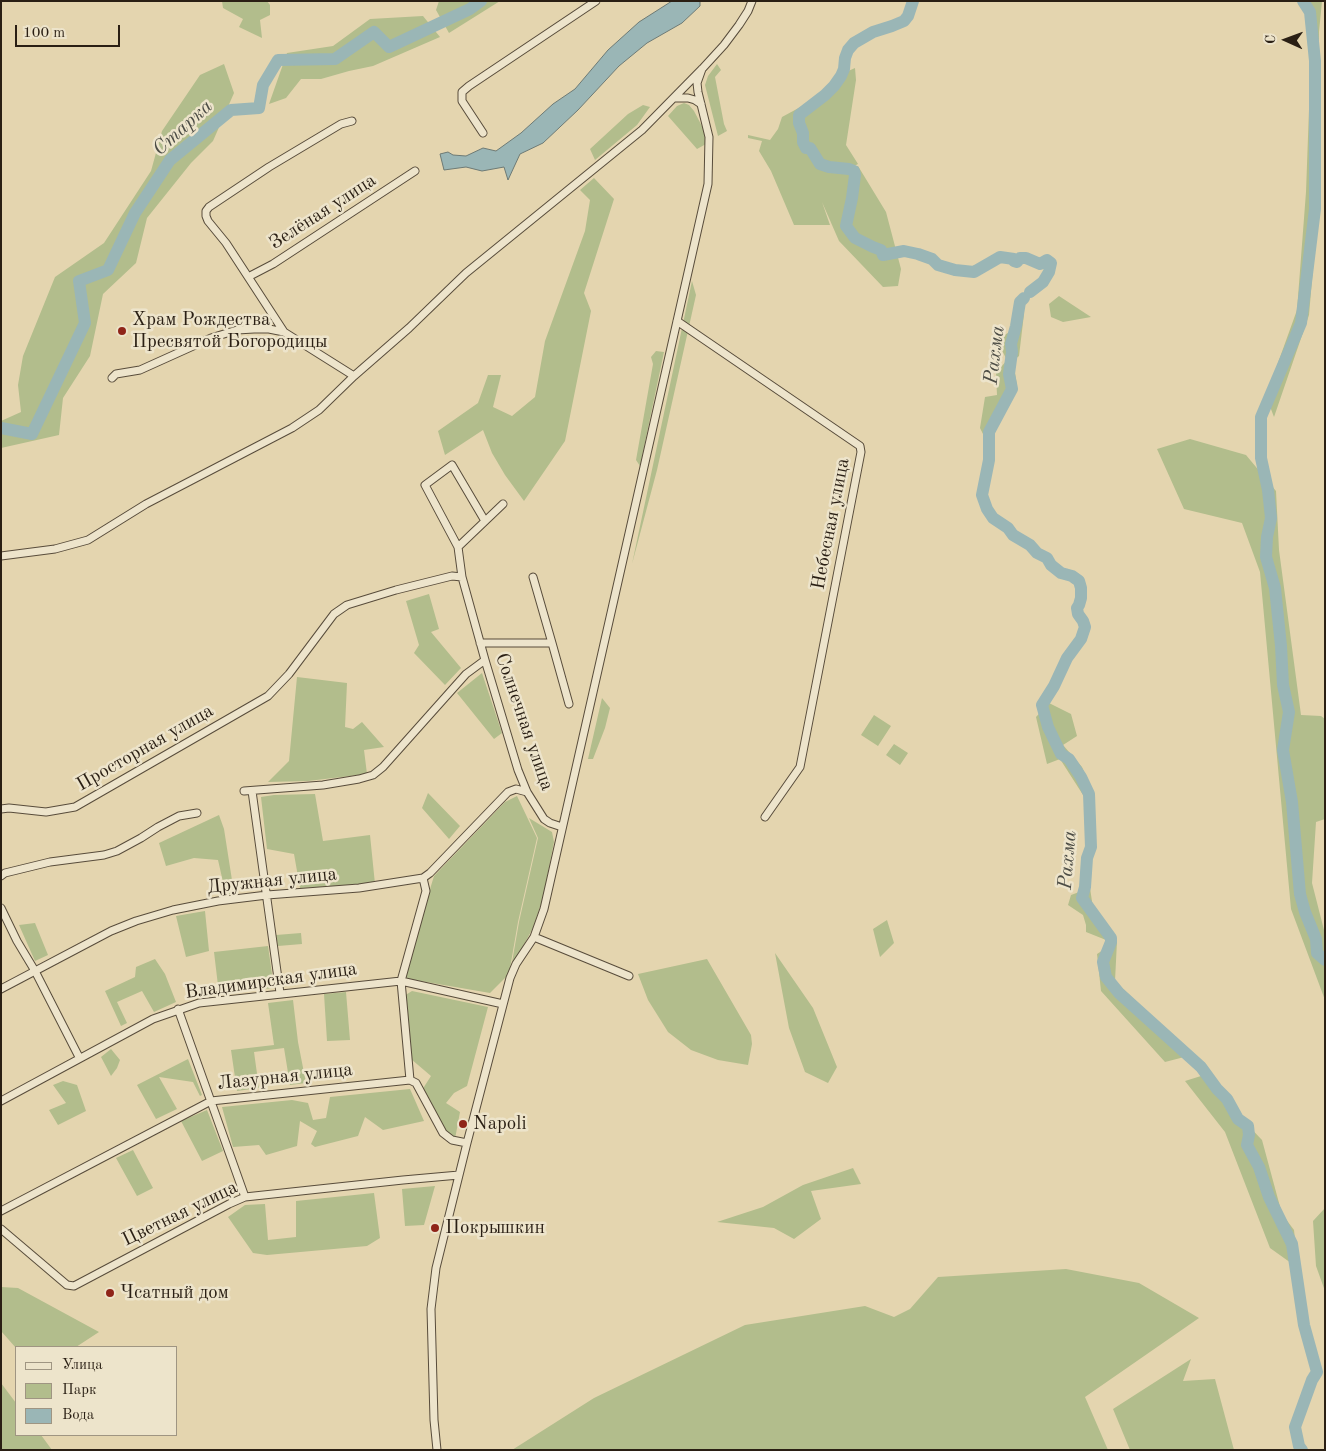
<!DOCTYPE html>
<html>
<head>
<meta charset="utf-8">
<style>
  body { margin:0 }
  #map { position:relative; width:1326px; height:1451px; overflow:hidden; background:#e4d5af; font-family:"Old Standard TT",serif }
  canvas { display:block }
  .frame { position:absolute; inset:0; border:2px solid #2a1f14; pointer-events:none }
  .legend { position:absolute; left:15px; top:1346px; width:162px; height:90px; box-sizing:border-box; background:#ede4cb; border:1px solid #9f9582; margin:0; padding:6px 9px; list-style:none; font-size:15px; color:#2a1f14 }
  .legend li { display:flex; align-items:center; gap:10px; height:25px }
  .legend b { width:25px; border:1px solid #9f9582 }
  .north { position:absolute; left:1261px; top:15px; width:50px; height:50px; -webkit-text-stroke:4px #ede4cb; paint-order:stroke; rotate:272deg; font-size:14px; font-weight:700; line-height:20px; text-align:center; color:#2a1f14 }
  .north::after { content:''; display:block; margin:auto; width:18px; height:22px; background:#2a1f14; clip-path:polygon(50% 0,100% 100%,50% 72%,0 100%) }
  .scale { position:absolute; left:15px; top:25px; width:105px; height:22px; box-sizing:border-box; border:2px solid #2a1f14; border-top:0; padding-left:6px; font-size:15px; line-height:18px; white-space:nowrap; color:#2a1f14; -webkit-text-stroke:4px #ede4cb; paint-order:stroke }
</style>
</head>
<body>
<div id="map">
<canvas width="1326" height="1451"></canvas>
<div class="frame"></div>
<ul class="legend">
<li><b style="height:6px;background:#ede4cb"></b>Улица</li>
<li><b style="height:14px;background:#b2bd8c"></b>Парк</li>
<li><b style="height:14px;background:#9ab6b6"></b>Вода</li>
</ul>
<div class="north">С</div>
<div class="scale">100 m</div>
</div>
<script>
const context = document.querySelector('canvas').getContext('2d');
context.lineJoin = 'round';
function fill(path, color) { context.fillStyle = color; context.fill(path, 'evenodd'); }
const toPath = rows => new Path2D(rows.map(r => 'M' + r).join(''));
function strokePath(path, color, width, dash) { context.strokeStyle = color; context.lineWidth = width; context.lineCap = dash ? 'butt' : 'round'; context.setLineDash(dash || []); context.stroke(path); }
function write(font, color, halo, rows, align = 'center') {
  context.font = font + ' "Old Standard TT",serif'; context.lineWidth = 5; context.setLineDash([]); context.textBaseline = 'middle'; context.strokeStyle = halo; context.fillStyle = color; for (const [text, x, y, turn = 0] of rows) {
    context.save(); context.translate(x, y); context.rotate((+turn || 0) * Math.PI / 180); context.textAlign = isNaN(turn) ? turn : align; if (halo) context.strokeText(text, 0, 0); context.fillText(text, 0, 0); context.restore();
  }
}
const green = toPath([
  [222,1,267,1,270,5,270,15,260,20,262,38,239,27,243,19,223,8],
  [439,1,500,1,449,33,436,10],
  [1303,1,1322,1,1319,32,1318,211,1309,315,1274,417,1266,396,1297,310,1306,192,1311,54],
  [423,16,440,37,373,66,349,71,321,79,301,79,286,98,269,104,287,53,333,46,370,19],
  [224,64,234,93,213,141,191,163,147,218,136,263,103,294,90,356,63,398,59,435,1,448,1,421,21,412,18,385,23,356,55,277,104,243,151,171,162,131,200,75],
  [717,64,721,70,715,77,724,124,727,131,718,136,705,85,708,76],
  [855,68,856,80,846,145,858,164,852,167,857,183,856,192,858,183,853,167,858,166,886,212,901,269,898,286,883,287,839,241,822,202,830,225,794,225,771,171,759,151,762,141,748,138,748,135,770,140,778,129,782,117,806,104,815,107,835,88,846,72],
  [684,103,689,105,694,111,704,130,706,144,697,149,668,116,677,106],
  [643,105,650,107,637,125,595,160,590,149,628,114],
  [594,178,614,199,584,293,591,311,565,441,524,501,505,475,492,453,483,430,445,455,438,431,478,403,488,375,501,375,493,407,512,416,535,397,545,341,585,231,590,200,580,190],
  [692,281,696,295,657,470,632,564],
  [1059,296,1091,317,1063,322,1051,317,1049,304],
  [1024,314,1019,356,1013,361,1017,385,997,412,985,438,980,428,985,397,997,395,996,373,1007,360,996,339,1010,332],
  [656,351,664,352,640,466,636,460,653,364,651,357],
  [1190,439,1246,455,1276,491,1279,550,1301,715,1321,716,1325,719,1325,819,1316,822,1312,883,1325,934,1325,1000,1291,909,1260,572,1242,523,1184,509,1157,449],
  [429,594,439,629,431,632,461,668,445,685,414,653,419,645,406,601],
  [482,673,502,733,494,739,457,693],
  [297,677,347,683,345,727,353,729,362,722,384,747,364,750,367,774,308,781,268,782,289,761],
  [602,698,610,708,605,728,593,759,588,759],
  [1049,703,1071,714,1077,736,1063,745,1082,767,1088,781,1085,798,1060,759,1047,764,1036,717],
  [874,715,891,726,878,746,861,735],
  [894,744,908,753,900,765,886,755],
  [428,793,460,826,449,839,422,808],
  [315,794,323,841,370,835,375,884,300,888,294,854,267,849,261,797,274,795],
  [517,796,537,838,518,922,509,974,490,993,403,978,434,876,505,802],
  [219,815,224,829,234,893,226,895,218,860,194,858,166,866,159,843],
  [529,818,552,832,554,842,543,898,533,928,511,968,519,922,538,838],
  [1090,888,1093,908,1107,927,1106,940,1086,932,1086,925,1083,915,1068,905,1071,895],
  [205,911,209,951,186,957,176,916],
  [887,920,894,943,880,957,873,929],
  [35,923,48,955,35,961,19,925],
  [301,933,302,944,278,946,276,935],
  [1117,941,1115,981,1192,1055,1165,1062,1101,991,1097,954],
  [268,946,274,988,219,994,214,952],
  [775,953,813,1008,837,1067,828,1083,805,1072,789,1028],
  [155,959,165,974,176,1002,154,1012,142,991,117,1002,127,1023,121,1026,105,991,135,977,136,967],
  [707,959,751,1035,752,1044,748,1065,718,1060,691,1050,668,1032,648,1000,638,974],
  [412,991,488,1007,467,1086,454,1093,446,1103,460,1112,455,1139,443,1132,422,1090,431,1076,411,1059,404,996],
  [346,992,350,1040,327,1041,324,994],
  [293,1000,298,1042,306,1083,290,1085,284,1048,254,1052,259,1088,237,1091,231,1050,274,1045,268,1003],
  [111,1049,120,1060,117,1068,111,1076,101,1057],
  [188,1059,202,1095,200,1096,193,1082,159,1077,177,1109,156,1119,137,1085],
  [1201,1076,1262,1140,1282,1214,1294,1230,1298,1268,1270,1248,1225,1132,1185,1081],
  [63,1081,77,1085,86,1111,58,1125,49,1110,66,1103,53,1085],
  [410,1089,424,1121,383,1130,365,1117,358,1136,315,1147,311,1144,317,1131,300,1121,297,1146,266,1155,259,1145,233,1147,222,1107,292,1100,308,1103,313,1120,326,1118,330,1097],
  [207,1110,223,1151,202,1161,181,1121],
  [133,1150,153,1188,137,1196,116,1158],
  [853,1168,861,1184,811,1191,821,1219,794,1239,774,1228,717,1222,763,1207,803,1185],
  [435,1186,424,1225,405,1226,402,1189],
  [374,1193,380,1238,367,1246,267,1255,253,1253,228,1217,245,1205,265,1204,268,1240,296,1237,296,1201],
  [1325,1208,1325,1291,1316,1266,1313,1221],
  [1066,1269,1139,1283,1199,1318,1085,1397,1108,1450,512,1450,594,1398,745,1325,865,1306,894,1317,910,1309,938,1277],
  [1,1287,18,1288,99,1332,76,1347,16,1348,1,1331],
  [1191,1359,1183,1381,1215,1379,1234,1450,1130,1450,1113,1409],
  [1,1383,16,1403,16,1435,41,1435,52,1450,1,1450]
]);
const water = toPath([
  [672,1,700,1,700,6,682,23,647,43,619,66,578,110,543,143,520,154,508,180,504,167,482,171,466,167,444,170,440,154,448,152,453,155,466,156,483,148,496,151,521,133,553,104,575,89,608,50,639,22,672,1]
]);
const river = toPath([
  [913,1,908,16,904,21,892,26,873,32,854,43,848,50,845,58,844,69,841,76,834,86,825,95,799,115,799,123,803,133,803,142,806,148,810,148,820,164,829,167,849,169,854,171,855,175,852,198,846,226,855,238,873,247,881,250,883,255,904,251,918,254,932,259,938,265,955,270,974,272,1000,257,1014,259,1014,261,1017,262,1020,258,1026,258,1040,264,1047,260,1051,263,1049,272,1043,282,1030,292],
  [1303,1,1310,12,1315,61,1315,209,1301,323,1261,417,1261,458,1268,490,1271,518,1267,537,1266,557,1275,588,1281,646,1283,685,1289,712,1283,750,1292,802,1300,894,1305,912,1316,939,1317,953,1325,960],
  [1024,298,1020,302,1016,326,1011,344,1012,352,1009,374,1012,389,989,432,989,460,982,495,987,509,993,518,1008,528,1013,535,1030,545,1037,553,1047,558,1051,565,1061,573,1072,576,1079,581,1081,588,1081,598,1079,605,1077,608,1078,614,1083,621,1085,627,1081,639,1067,658,1054,686,1042,705,1048,727,1061,754,1069,759,1081,777,1089,794,1091,847,1087,858,1085,887,1082,898,1111,938,1111,942,1103,962,1106,977,1119,993,1201,1067,1217,1089,1227,1099,1238,1119,1248,1126,1249,1135,1247,1145,1259,1167,1269,1197,1292,1244,1304,1325,1317,1372,1312,1380,1295,1427,1299,1446,1302,1450],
  [1,428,32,434,85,323,79,281,108,270,135,213,170,160,231,110,259,108,263,85,278,60,335,59,374,32,389,47,470,9,481,1]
]);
const minor = toPath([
  [674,98,688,98,695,100,701,104],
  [483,133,462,101,462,92,469,86,596,1],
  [248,277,273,264,415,171],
  [677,321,857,444,860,446,861,452,800,767,765,817],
  [284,332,226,243,208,221,206,216,206,211,209,207,269,167,341,124,352,121],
  [112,378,116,374,140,370,211,338,237,330,254,329,269,329,284,332,354,376],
  [503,504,458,547,462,577,485,660,518,770,527,792,544,819,550,823,562,827],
  [458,547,425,485,452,465,485,521],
  [1,556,55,549,88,540,146,504,292,428,319,410,354,376,409,328,466,273,642,130,702,69,724,45,739,25,748,11,752,1],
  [533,577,552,643],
  [480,643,552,643,569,704],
  [244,791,323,785,359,779,373,775,383,767,466,674,485,660],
  [252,791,280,993],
  [1,809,9,808,46,812,75,807,268,696,289,674,334,614,347,605,396,590,452,576,462,577],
  [1,876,5,873,50,862,104,855,117,851,141,838,158,827,179,816,197,813],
  [1,908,17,941,35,971,79,1057],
  [534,937,629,976],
  [1,989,111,931,136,921,173,910,218,901,267,895,359,888,423,878,430,873,508,792,516,789,527,792],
  [178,1009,245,1197],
  [410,1080,416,1083,443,1133,452,1140,467,1143],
  [1,1101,153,1019,199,1003,401,981,503,1004],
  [1,1211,211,1101,410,1080,401,981,426,891,423,878],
  [1,1229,67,1285,74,1286,229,1204,245,1197,403,1180,459,1175],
  [437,1450,434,1420,431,1309,436,1268,467,1143,510,978,516,964,534,937,544,909,708,184,709,137,698,92,697,83,702,69]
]);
const markers = [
  [122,331,5,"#8f2418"],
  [463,1124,5,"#8f2418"],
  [435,1228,5,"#8f2418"],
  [110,1293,5,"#8f2418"]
];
const streetNames = [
  ["Зелёная улица",323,212,-33],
  ["Небесная улица",831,524,-79],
  ["Солнечная улица",524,722,71],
  ["Просторная улица",145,748,-30],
  ["Дружная улица",272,881,-6],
  ["Владимирская улица",271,981,-8],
  ["Лазурная улица",285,1077,-6],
  ["Цветная улица",180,1214,-26]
];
const poiNames = [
  ["Храм Рождества",132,320],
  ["Пресвятой Богородицы",132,342],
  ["Napoli",473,1124],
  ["Покрышкин",445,1228],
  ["Чсатный дом",120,1293]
];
const waterNames = [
  ["Старка",183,128,-42],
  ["Рахма",995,355,-83],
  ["Рахма",1068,860,-85]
];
fill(green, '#b2bd8c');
fill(water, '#9ab6b6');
strokePath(water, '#6d7a75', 1);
strokePath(river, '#9ab6b6', 12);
strokePath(minor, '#584c3b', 9);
strokePath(minor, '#ede4cb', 7);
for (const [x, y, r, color] of markers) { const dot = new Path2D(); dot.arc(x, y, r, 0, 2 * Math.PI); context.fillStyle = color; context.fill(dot); strokePath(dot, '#ede4cb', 2); }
write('19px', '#2a1f14', '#ede4cb', streetNames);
write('19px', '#2a1f14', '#ede4cb', poiNames, 'left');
write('italic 20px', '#4c4c45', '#ede4cb', waterNames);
</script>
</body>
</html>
